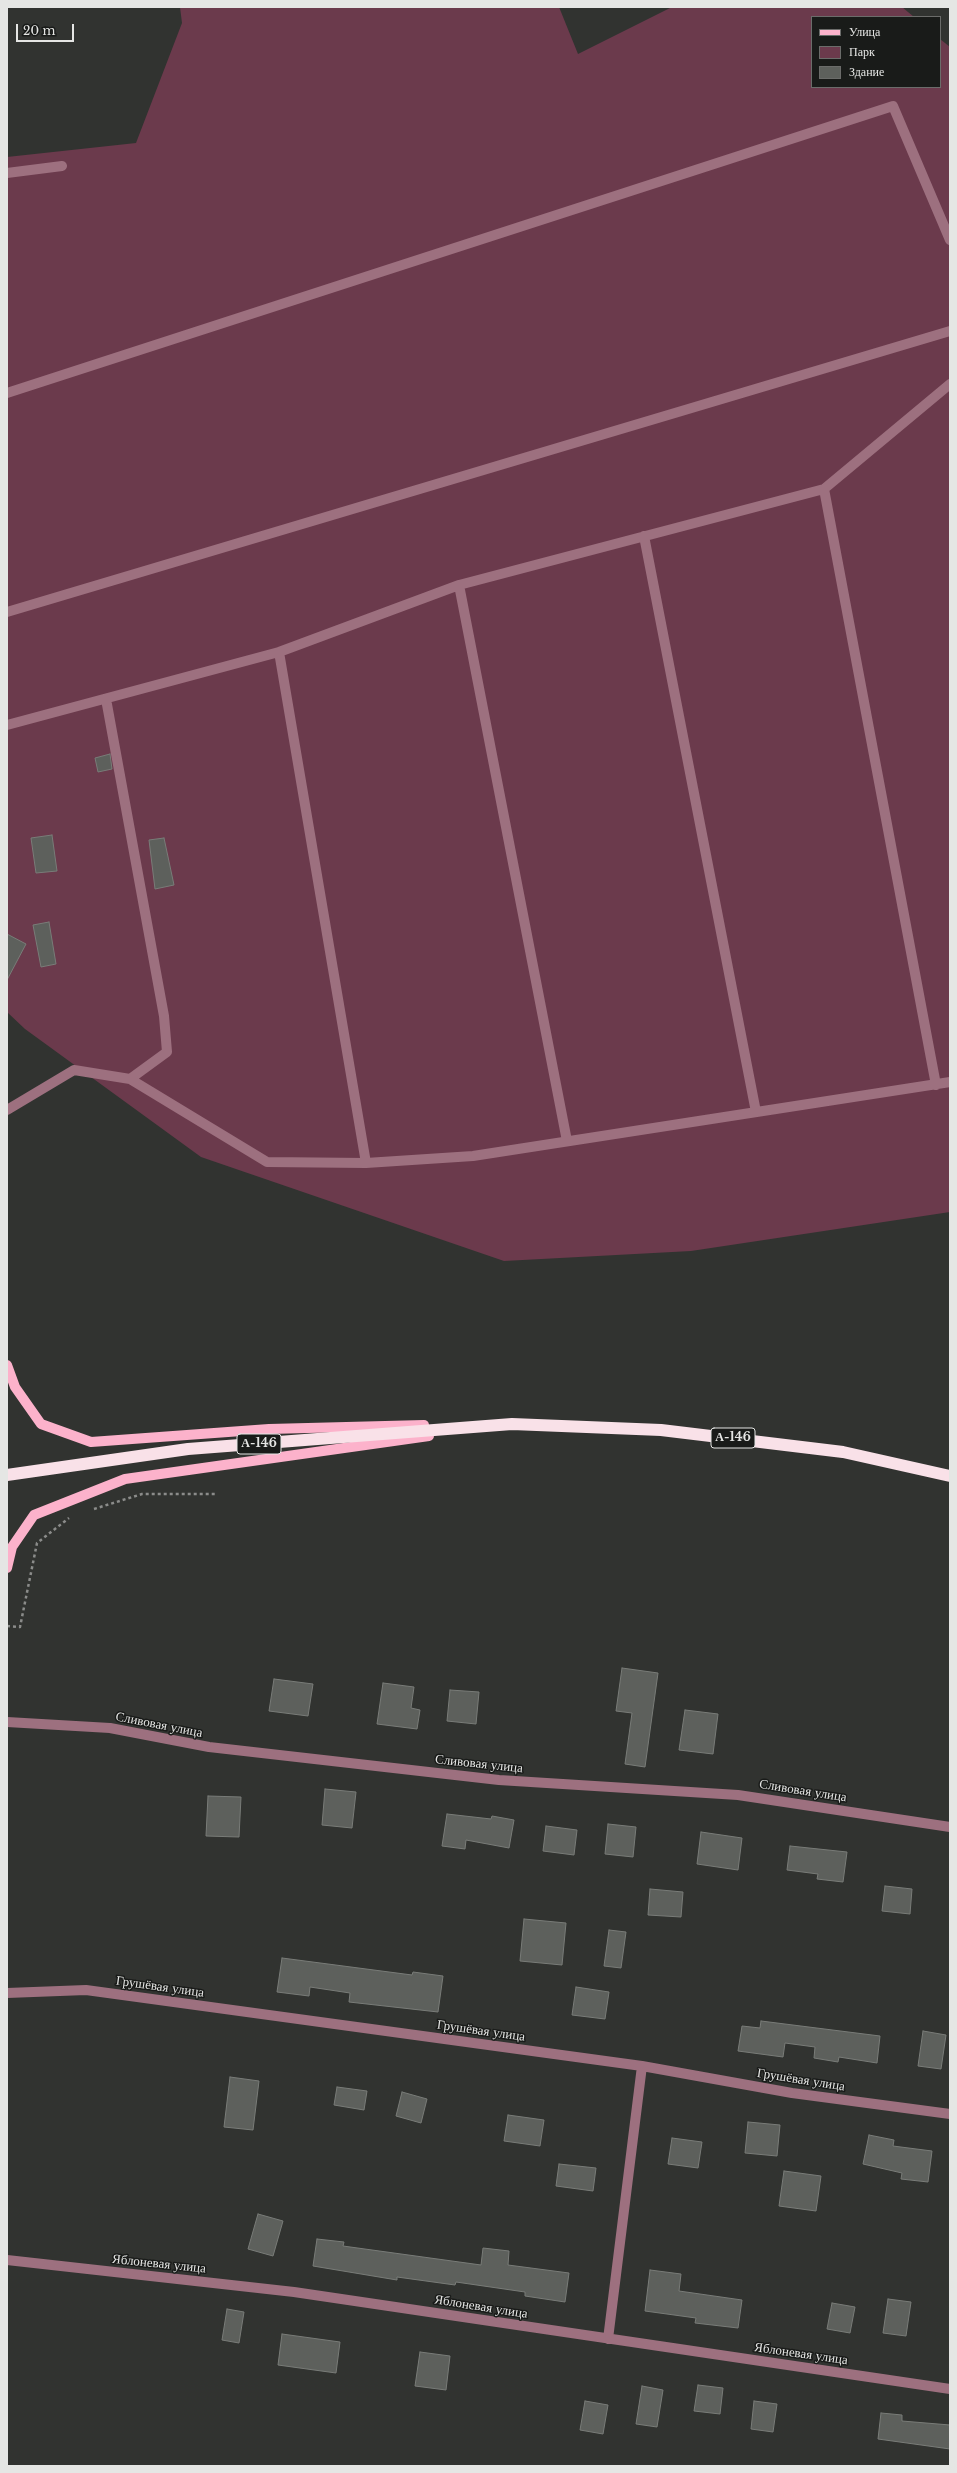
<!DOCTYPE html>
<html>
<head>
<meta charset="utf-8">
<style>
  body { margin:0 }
  #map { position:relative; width:957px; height:2473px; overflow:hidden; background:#313330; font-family:"Libre Baskerville",serif }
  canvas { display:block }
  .frame { position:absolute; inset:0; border:8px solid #e5e6e4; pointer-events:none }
  .legend { position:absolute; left:811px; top:16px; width:130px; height:72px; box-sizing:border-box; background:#191b19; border:1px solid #6b6c6a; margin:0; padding:5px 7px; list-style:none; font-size:12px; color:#e5e6e4 }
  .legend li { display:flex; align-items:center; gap:8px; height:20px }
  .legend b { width:20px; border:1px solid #6b6c6a }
  .scale { position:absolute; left:16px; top:24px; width:58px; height:18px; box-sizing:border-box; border:2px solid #e5e6e4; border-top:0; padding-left:5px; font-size:12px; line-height:14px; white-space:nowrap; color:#e5e6e4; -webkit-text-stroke:3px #191b19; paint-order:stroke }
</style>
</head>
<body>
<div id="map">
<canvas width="957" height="2473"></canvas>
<div class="frame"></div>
<ul class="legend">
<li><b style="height:5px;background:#fcb2cb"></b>Улица</li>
<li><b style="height:11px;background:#6b3a4c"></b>Парк</li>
<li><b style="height:11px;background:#5d605c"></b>Здание</li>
</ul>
<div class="scale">20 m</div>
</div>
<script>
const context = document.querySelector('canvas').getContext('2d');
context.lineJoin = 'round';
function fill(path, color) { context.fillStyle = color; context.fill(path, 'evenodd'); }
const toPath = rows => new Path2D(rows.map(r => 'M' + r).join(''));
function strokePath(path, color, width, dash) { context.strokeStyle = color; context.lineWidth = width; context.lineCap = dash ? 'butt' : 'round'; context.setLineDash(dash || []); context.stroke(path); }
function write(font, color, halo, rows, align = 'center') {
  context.font = font + ' "Libre Baskerville",serif'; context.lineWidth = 3; context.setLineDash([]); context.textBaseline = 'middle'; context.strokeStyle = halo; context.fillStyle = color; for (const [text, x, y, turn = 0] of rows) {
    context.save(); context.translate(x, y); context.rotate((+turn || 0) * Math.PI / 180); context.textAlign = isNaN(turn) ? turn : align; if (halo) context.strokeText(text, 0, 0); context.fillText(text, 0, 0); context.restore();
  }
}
const green = toPath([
  [180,7,559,7,578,54,672,7,902,7,914,17,812,17,812,87,940,87,940,39,950,47,950,1212,691,1251,504,1261,201,1157,25,1029,7,1012,7,157,136,143,182,23]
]);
const building = toPath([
  [110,754,112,769,98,772,95,758,110,754],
  [52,835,57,871,36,873,31,838,52,835],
  [164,838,174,885,155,889,149,840,164,838],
  [49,922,56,964,41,967,33,925,49,922],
  [7,934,26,944,7,980,7,934],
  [622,1668,658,1673,645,1767,625,1764,632,1713,616,1711,622,1668],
  [274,1679,313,1684,308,1716,269,1711,274,1679],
  [383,1683,414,1687,411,1708,420,1710,417,1729,377,1724,383,1683],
  [450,1690,479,1692,476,1724,447,1721,450,1690],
  [685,1710,718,1714,713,1754,679,1750,685,1710],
  [325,1789,356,1792,352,1828,322,1825,325,1789],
  [208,1796,241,1797,239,1837,206,1836,208,1796],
  [447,1814,491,1819,492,1816,514,1820,509,1848,466,1840,465,1849,442,1846,447,1814],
  [608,1824,636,1827,633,1857,605,1854,608,1824],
  [546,1826,577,1830,574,1855,543,1851,546,1826],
  [701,1832,742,1838,738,1870,697,1864,701,1832],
  [790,1846,847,1852,843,1882,817,1879,818,1874,787,1870,790,1846],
  [885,1886,912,1889,910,1914,882,1911,885,1886],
  [650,1889,683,1892,681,1917,648,1915,650,1889],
  [524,1919,566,1923,562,1965,520,1961,524,1919],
  [609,1930,626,1932,621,1968,604,1966,609,1930],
  [282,1958,412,1975,413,1972,443,1976,438,2012,349,2002,350,1993,310,1987,309,1996,277,1992,282,1958],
  [576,1987,609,1992,605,2019,572,2015,576,1987],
  [761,2021,880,2036,877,2063,839,2057,838,2062,814,2058,815,2047,785,2043,783,2057,738,2051,742,2026,760,2028,761,2021],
  [923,2031,946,2035,941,2069,918,2066,923,2031],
  [230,2077,259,2081,253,2130,224,2127,230,2077],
  [337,2087,367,2091,364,2110,334,2105,337,2087],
  [402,2092,427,2099,421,2123,396,2116,402,2092],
  [508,2115,544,2120,540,2146,504,2141,508,2115],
  [748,2122,780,2125,777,2156,745,2153,748,2122],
  [869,2135,894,2140,893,2146,932,2151,928,2182,901,2179,902,2173,863,2164,869,2135],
  [672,2138,702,2142,698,2168,668,2164,672,2138],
  [559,2164,596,2168,593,2191,556,2186,559,2164],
  [784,2171,821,2176,816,2211,779,2206,784,2171],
  [258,2214,283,2221,273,2256,248,2249,258,2214],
  [317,2239,344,2242,343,2246,481,2265,483,2248,509,2251,508,2265,569,2273,565,2302,525,2296,525,2292,456,2282,455,2285,397,2277,397,2280,313,2266,317,2239],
  [650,2270,681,2274,679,2291,742,2300,738,2328,695,2323,696,2318,645,2311,650,2270],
  [888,2299,911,2302,906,2336,883,2333,888,2299],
  [832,2303,855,2307,850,2333,827,2329,832,2303],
  [227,2309,244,2312,239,2343,222,2340,227,2309],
  [282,2334,340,2342,336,2373,278,2365,282,2334],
  [420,2352,450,2356,446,2390,415,2386,420,2352],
  [698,2385,723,2388,720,2414,694,2411,698,2385],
  [642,2386,663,2390,657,2427,636,2424,642,2386],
  [585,2401,608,2405,603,2434,580,2430,585,2401],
  [754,2401,777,2404,773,2432,751,2429,754,2401],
  [881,2413,902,2415,902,2421,950,2425,950,2449,878,2439,881,2413]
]);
const path = toPath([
  [94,1509,142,1494,215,1494],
  [7,1626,20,1627,37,1543,69,1518]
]);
const minor = toPath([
  [7,173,62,166],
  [7,393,893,106,950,240],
  [824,489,936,1085],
  [644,536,756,1112],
  [459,585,567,1141],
  [7,612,950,331],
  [279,652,366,1163],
  [106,699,164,1016,167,1052,130,1079],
  [7,725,279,652,459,585,824,489,950,384],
  [7,1110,74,1070,130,1079,267,1162,366,1163,473,1156,950,1082],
  [7,1722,110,1728,209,1747,499,1780,738,1795,950,1827],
  [7,1993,86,1990,642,2066,792,2093,950,2114],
  [7,2260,294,2292,950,2389],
  [608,2339,642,2066]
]);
const major = toPath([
  [7,1365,15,1387,41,1424,91,1442,269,1429,424,1425],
  [7,1568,12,1547,34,1515,125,1479,429,1436]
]);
const highway = toPath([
  [7,1475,188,1449,512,1424,661,1430,843,1452,950,1476]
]);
const shields = [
  [733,1438,44],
  [259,1444,44]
];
const shieldNames = [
  ["А-146",733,1438],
  ["А-146",259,1444]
];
const streetNames = [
  ["Сливовая улица",159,1725,11],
  ["Сливовая улица",479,1764,6],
  ["Сливовая улица",803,1791,9],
  ["Грушёвая улица",160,1987,8],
  ["Грушёвая улица",481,2031,8],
  ["Грушёвая улица",801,2080,9],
  ["Яблоневая улица",159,2264,6],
  ["Яблоневая улица",481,2307,9],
  ["Яблоневая улица",801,2354,8]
];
fill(green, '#6b3a4c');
fill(building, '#5d605c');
strokePath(building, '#797c78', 1);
strokePath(path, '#8b8c8a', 2.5, [3, 3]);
strokePath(minor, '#9d707f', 10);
strokePath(major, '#fcb2cb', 10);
strokePath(highway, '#f9e1e8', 12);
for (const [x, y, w] of shields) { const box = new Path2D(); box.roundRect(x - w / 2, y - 10, w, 20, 3); context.fillStyle = '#191b19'; context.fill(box); strokePath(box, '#e5e6e4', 1); }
write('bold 12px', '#e5e6e4', null, shieldNames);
write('13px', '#e5e6e4', '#191b19', streetNames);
</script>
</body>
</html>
